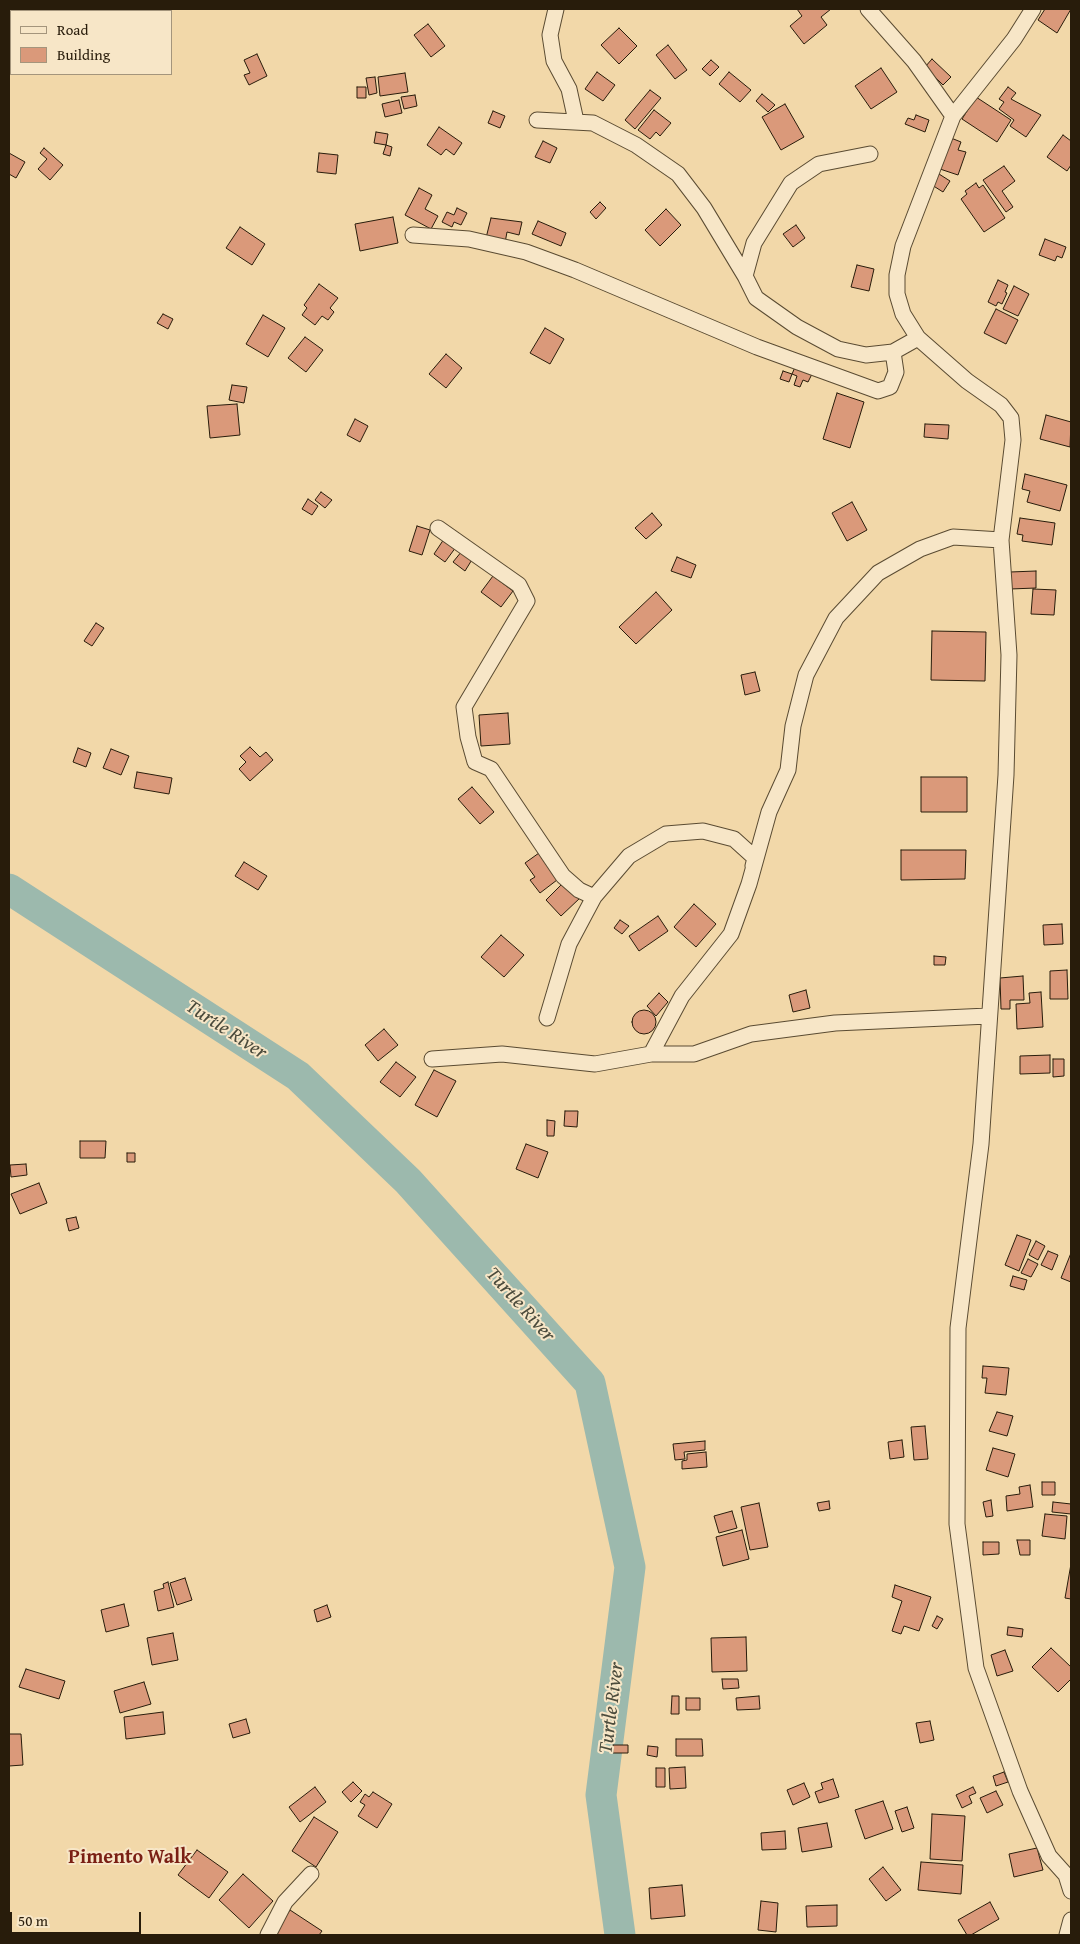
<!DOCTYPE html>
<html>
<head>
<meta charset="utf-8">
<style>
  body { margin:0 }
  #map { position:relative; width:1080px; height:1944px; overflow:hidden; background:#f2d8a9; font-family:"Gentium Book Plus",serif }
  canvas { display:block }
  .frame { position:absolute; inset:0; border:10px solid #281c0b; pointer-events:none }
  .legend { position:absolute; left:10px; top:10px; width:162px; height:65px; box-sizing:border-box; background:#f7e6c7; border:1px solid #a4957c; margin:0; padding:6px 9px; list-style:none; font-size:15px; color:#281c0b }
  .legend li { display:flex; align-items:center; gap:10px; height:25px }
  .legend b { width:25px; border:1px solid #a4957c }
  .scale { position:absolute; left:10px; top:1912px; width:131px; height:22px; box-sizing:border-box; border:2px solid #281c0b; border-top:0; padding-left:6px; font-size:15px; line-height:18px; white-space:nowrap; color:#281c0b; -webkit-text-stroke:4px #f7e6c7; paint-order:stroke }
</style>
</head>
<body>
<div id="map">
<canvas width="1080" height="1944"></canvas>
<div class="frame"></div>
<ul class="legend">
<li><b style="height:6px;background:#f7e6c7"></b>Road</li>
<li><b style="height:14px;background:#da997a"></b>Building</li>
</ul>
<div class="scale">50 m</div>
</div>
<script>
const context = document.querySelector('canvas').getContext('2d');
context.lineJoin = 'round';
const toPath = rows => new Path2D(rows.map(r => 'M' + r).join(''));
function strokePath(path, color, width, dash) { context.strokeStyle = color; context.lineWidth = width; context.lineCap = dash ? 'butt' : 'round'; context.setLineDash(dash || []); context.stroke(path); }
function fill(path, color) { context.fillStyle = color; context.fill(path, 'evenodd'); }
function write(font, color, halo, rows, align = 'center') {
  context.font = font + ' "Gentium Book Plus",serif'; context.lineWidth = 4; context.setLineDash([]); context.textBaseline = 'middle'; context.strokeStyle = halo; context.fillStyle = color; for (const [text, x, y, turn = 0] of rows) {
    context.save(); context.translate(x, y); context.rotate((+turn || 0) * Math.PI / 180); context.textAlign = isNaN(turn) ? turn : align; if (halo) context.strokeText(text, 0, 0); context.fillText(text, 0, 0); context.restore();
  }
}
const river = toPath([
  [9,889,298,1076,408,1181,590,1383,630,1567,601,1795,620,1935]
]);
const building = toPath([
  [797,9,831,9,821,17,827,25,804,44,790,26,802,16,797,9],
  [1045,9,1071,9,1057,33,1038,20,1045,9],
  [428,24,445,46,431,57,414,35,428,24],
  [619,28,637,46,619,64,601,45,619,28],
  [668,45,687,70,675,79,656,55,668,45],
  [257,54,267,76,249,85,244,75,250,73,244,60,257,54],
  [932,59,951,77,943,85,925,67,932,59],
  [711,60,719,67,710,76,702,69,711,60],
  [881,68,897,92,871,109,855,86,881,68],
  [597,72,615,85,603,101,585,89,597,72],
  [729,72,751,90,740,102,719,84,729,72],
  [405,73,408,92,380,96,378,77,405,73],
  [375,77,377,93,369,95,366,78,375,77],
  [357,87,366,87,366,98,357,98,357,87],
  [1008,87,1016,93,1011,99,1041,115,1026,137,1010,126,1014,120,999,109,1004,102,999,99,1008,87],
  [650,90,661,98,635,129,625,120,650,90],
  [762,94,775,105,768,112,756,101,762,94],
  [415,95,417,106,404,109,401,97,415,95],
  [976,97,1011,120,997,142,962,119,976,97],
  [399,100,402,113,385,117,382,104,399,100],
  [785,104,804,137,781,150,762,117,785,104],
  [654,110,671,123,660,136,656,132,650,139,638,130,654,110],
  [493,111,505,116,500,128,488,123,493,111],
  [916,115,929,120,925,132,905,124,908,118,914,120,916,115],
  [439,127,462,143,454,155,446,149,441,155,427,145,439,127],
  [376,132,388,134,386,145,374,143,376,132],
  [1063,135,1071,141,1071,165,1067,171,1047,157,1063,135],
  [951,138,961,142,958,150,966,152,958,175,940,169,951,138],
  [543,141,557,148,550,163,535,157,543,141],
  [386,145,392,147,390,156,383,154,386,145],
  [44,148,63,165,50,180,38,169,47,159,40,153,44,148],
  [9,153,25,162,16,178,9,174,9,153],
  [319,153,338,155,336,174,317,172,319,153],
  [1004,166,1015,181,1002,191,1013,207,1006,212,983,180,1004,166],
  [939,174,950,181,943,192,932,185,939,174],
  [976,183,979,188,983,185,1005,218,984,232,961,199,967,194,965,191,976,183],
  [419,188,432,195,425,209,438,216,431,229,405,215,419,188],
  [600,202,606,208,596,219,590,212,600,202],
  [457,208,467,213,461,225,454,222,452,227,442,222,447,212,454,215,457,208],
  [666,209,681,225,660,246,645,230,666,209],
  [393,217,398,243,360,251,355,224,393,217],
  [491,218,522,222,519,235,507,232,505,243,486,238,491,218],
  [538,221,566,233,561,246,532,234,538,221],
  [796,225,805,238,793,247,783,234,796,225],
  [240,227,265,244,252,265,226,248,240,227],
  [1045,239,1066,247,1062,258,1057,256,1055,261,1039,255,1045,239],
  [857,265,874,269,869,291,851,287,857,265],
  [998,280,1008,285,1005,292,1007,293,1002,304,998,302,996,306,988,302,998,280],
  [319,284,338,298,330,308,334,312,328,320,322,316,315,325,302,315,307,308,304,305,319,284],
  [1014,286,1029,294,1018,316,1003,309,1014,286],
  [996,309,1018,320,1006,344,984,333,996,309],
  [163,314,173,319,168,329,157,323,163,314],
  [263,315,285,328,268,357,246,344,263,315],
  [545,328,564,339,550,364,530,353,545,328],
  [305,337,323,350,306,372,288,358,305,337],
  [446,354,462,368,446,388,429,374,446,354],
  [796,365,813,372,808,382,803,380,800,387,794,385,797,376,792,374,796,365],
  [783,371,792,374,789,382,780,379,783,371],
  [232,385,247,387,244,403,229,400,232,385],
  [837,393,864,402,850,448,823,439,837,393],
  [237,404,240,435,210,438,207,406,237,404],
  [1046,415,1071,422,1070,447,1040,439,1046,415],
  [355,419,368,426,360,442,347,435,355,419],
  [925,424,949,425,948,439,924,437,925,424],
  [1025,474,1067,485,1060,511,1027,502,1030,491,1022,489,1025,474],
  [321,492,332,500,325,508,315,500,321,492],
  [308,499,318,506,312,515,302,509,308,499],
  [852,502,867,530,847,541,832,513,852,502],
  [652,513,662,525,646,539,635,528,652,513],
  [1020,518,1055,523,1052,545,1022,541,1023,535,1017,534,1020,518],
  [417,526,430,530,422,555,409,551,417,526],
  [444,539,456,547,445,562,434,554,444,539],
  [462,551,473,558,465,571,453,562,462,551],
  [677,557,696,565,691,578,671,571,677,557],
  [1036,571,1036,588,1010,589,1010,572,1036,571],
  [493,576,513,591,501,607,481,592,493,576],
  [1033,589,1056,590,1054,615,1031,614,1033,589],
  [656,592,672,610,636,644,619,627,656,592],
  [96,623,104,628,92,646,84,641,96,623],
  [932,631,986,632,985,681,931,680,932,631],
  [755,672,760,691,745,695,741,675,755,672],
  [508,713,510,744,481,746,479,715,508,713],
  [250,747,260,757,266,752,273,760,250,781,239,769,246,762,240,756,250,747],
  [78,748,91,753,86,767,73,762,78,748],
  [111,749,129,756,121,775,103,768,111,749],
  [137,772,172,778,169,794,134,788,137,772],
  [921,777,967,777,967,812,921,812,921,777],
  [472,787,494,812,480,824,458,799,472,787],
  [901,850,966,850,965,879,901,880,901,850],
  [539,853,557,880,540,893,530,880,535,877,525,863,539,853],
  [244,862,267,876,258,890,235,876,244,862],
  [564,882,580,898,561,916,546,900,564,882],
  [694,904,716,924,696,947,674,927,694,904],
  [658,916,668,931,639,951,629,936,658,916],
  [620,920,629,926,622,934,614,928,620,920],
  [1062,924,1063,944,1044,945,1043,925,1062,924],
  [501,935,524,955,504,977,481,957,501,935],
  [934,956,946,957,945,965,934,965,934,956],
  [1067,970,1068,999,1050,999,1050,971,1067,970],
  [1023,976,1024,1000,1010,1000,1010,1009,1001,1009,1000,978,1023,976],
  [806,990,810,1008,793,1012,789,995,806,990],
  [1041,992,1043,1027,1017,1029,1016,1004,1030,1003,1029,993,1041,992],
  [659,993,668,1002,656,1016,647,1006,659,993],
  '632 1022a12 12 0 1 1 24 0a12 12 0 1 1-24 0Z',
  [384,1029,398,1045,378,1061,365,1045,384,1029],
  [1050,1055,1050,1073,1020,1074,1020,1056,1050,1055],
  [1053,1059,1064,1059,1064,1076,1053,1077,1053,1059],
  [396,1062,416,1077,400,1097,380,1082,396,1062],
  [434,1070,456,1081,437,1117,415,1105,434,1070],
  [565,1111,578,1111,577,1127,564,1126,565,1111],
  [547,1120,555,1121,554,1136,547,1136,547,1120],
  [80,1141,106,1141,105,1158,80,1158,80,1141],
  [526,1144,548,1152,538,1178,516,1169,526,1144],
  [127,1153,135,1153,135,1162,127,1162,127,1153],
  [26,1164,27,1175,11,1177,10,1165,26,1164],
  [39,1183,47,1203,20,1214,11,1194,39,1183],
  [76,1217,79,1228,69,1231,66,1219,76,1217],
  [1017,1235,1031,1240,1019,1271,1005,1265,1017,1235],
  [1036,1241,1045,1246,1038,1260,1029,1255,1036,1241],
  [1048,1251,1058,1255,1052,1270,1041,1265,1048,1251],
  [1071,1253,1071,1282,1061,1278,1071,1253],
  [1028,1259,1038,1264,1031,1277,1021,1273,1028,1259],
  [1013,1276,1027,1280,1024,1290,1010,1286,1013,1276],
  [983,1366,1009,1368,1006,1395,985,1393,987,1378,982,1378,983,1366],
  [997,1412,1013,1416,1007,1436,989,1431,997,1412],
  [925,1426,928,1459,914,1460,911,1427,925,1426],
  [902,1440,904,1457,890,1459,888,1442,902,1440],
  [705,1441,705,1450,684,1452,685,1459,675,1460,673,1444,705,1441],
  [993,1448,1015,1454,1008,1477,986,1470,993,1448],
  [706,1452,707,1467,682,1469,682,1461,687,1460,687,1454,706,1452],
  [1042,1482,1055,1482,1055,1495,1042,1495,1042,1482],
  [1030,1485,1033,1507,1007,1511,1006,1496,1020,1494,1019,1487,1030,1485],
  [991,1500,993,1516,986,1517,983,1502,991,1500],
  [829,1501,830,1509,819,1511,817,1503,829,1501],
  [1053,1502,1071,1504,1071,1514,1052,1512,1053,1502],
  [759,1503,768,1547,750,1550,741,1507,759,1503],
  [732,1511,737,1528,719,1533,714,1516,732,1511],
  [1045,1514,1067,1516,1065,1539,1042,1536,1045,1514],
  [742,1530,749,1559,723,1566,716,1537,742,1530],
  [1017,1540,1030,1540,1030,1555,1020,1555,1017,1540],
  [983,1542,999,1542,999,1554,983,1555,983,1542],
  [1071,1564,1071,1599,1065,1598,1071,1564],
  [185,1578,192,1600,177,1605,170,1583,185,1578],
  [168,1582,174,1607,158,1611,154,1591,164,1588,163,1584,168,1582],
  [895,1585,931,1597,919,1631,904,1626,901,1634,892,1631,902,1601,892,1597,895,1585],
  [124,1604,129,1626,106,1632,101,1610,124,1604],
  [327,1605,331,1617,317,1622,314,1610,327,1605],
  [937,1616,943,1619,937,1629,932,1626,937,1616],
  [1008,1627,1023,1629,1022,1637,1007,1635,1008,1627],
  [173,1633,178,1660,152,1665,147,1638,173,1633],
  [746,1637,747,1671,712,1672,711,1638,746,1637],
  [1051,1648,1071,1667,1071,1679,1058,1692,1032,1667,1051,1648],
  [1005,1650,1013,1671,997,1676,991,1655,1005,1650],
  [26,1669,65,1681,59,1699,19,1687,26,1669],
  [722,1679,738,1679,739,1688,723,1689,722,1679],
  [144,1682,151,1704,120,1713,114,1691,144,1682],
  [672,1696,679,1696,679,1714,671,1714,672,1696],
  [759,1696,760,1709,737,1710,736,1698,759,1696],
  [686,1698,700,1698,700,1710,686,1710,686,1698],
  [163,1712,165,1734,126,1739,124,1717,163,1712],
  [246,1719,250,1733,233,1738,229,1724,246,1719],
  [930,1721,934,1740,920,1743,916,1723,930,1721],
  [9,1734,21,1734,23,1765,9,1766,9,1734],
  [676,1739,702,1739,703,1756,676,1756,676,1739],
  [613,1745,628,1745,628,1753,613,1753,613,1745],
  [648,1746,658,1747,657,1757,647,1755,648,1746],
  [685,1767,686,1788,670,1789,669,1768,685,1767],
  [656,1768,665,1768,665,1787,656,1787,656,1768],
  [1004,1772,1008,1782,996,1786,993,1776,1004,1772],
  [833,1779,839,1797,819,1803,815,1792,823,1789,821,1783,833,1779],
  [353,1782,362,1791,351,1802,342,1792,353,1782],
  [804,1783,810,1797,793,1805,787,1790,804,1783],
  [315,1787,326,1802,300,1822,289,1807,315,1787],
  [973,1787,976,1793,969,1796,972,1803,962,1808,956,1795,973,1787],
  [996,1791,1003,1805,987,1813,980,1798,996,1791],
  [373,1792,392,1804,377,1828,358,1816,365,1805,360,1802,365,1794,369,1797,373,1792],
  [883,1801,893,1829,865,1839,855,1810,883,1801],
  [907,1807,914,1828,902,1832,895,1811,907,1807],
  [932,1814,965,1816,962,1861,930,1859,932,1814],
  [314,1817,338,1832,316,1867,292,1851,314,1817],
  [827,1823,832,1847,802,1852,798,1828,827,1823],
  [785,1831,786,1849,762,1850,761,1833,785,1831],
  [1037,1848,1043,1870,1014,1877,1009,1854,1037,1848],
  [197,1850,228,1872,209,1898,178,1875,197,1850],
  [921,1862,963,1865,961,1894,918,1890,921,1862],
  [883,1867,901,1890,886,1901,869,1879,883,1867],
  [243,1874,273,1901,249,1928,219,1900,243,1874],
  [682,1885,685,1916,651,1919,649,1888,682,1885],
  [761,1901,778,1903,776,1932,758,1930,761,1901],
  [990,1902,999,1919,971,1935,967,1935,958,1920,990,1902],
  [837,1905,837,1926,807,1927,806,1906,837,1905],
  [290,1910,322,1931,319,1935,273,1935,290,1910]
]);
const street = toPath([
  [556,9,550,35,554,61,569,89,576,121],
  [868,9,914,61,953,116],
  [1033,9,1014,39,953,116,903,246,897,275,897,294,903,314,918,338,967,381,1001,405,1011,418,1013,440,1001,540,1009,655,1006,775,981,1144,958,1328,957,1524,976,1668,1020,1791,1049,1856,1066,1875,1071,1891],
  [537,120,593,123,636,145,678,174,704,208,745,276],
  [870,154,819,164,791,183,754,243,745,276,756,298,797,327,838,349,866,355,893,352,918,338],
  [413,235,469,239,526,252,575,270,757,347,878,391,890,387,896,372,893,352],
  [438,528,519,585,527,601,464,707,468,737,475,762,491,769,563,876,579,890,594,897],
  [547,1018,569,944,594,897,629,856,666,834,703,831,734,839,755,858,753,866],
  [651,1054,682,996,731,934,749,884,769,812,788,770,793,726,806,675,836,618,878,573,920,549,953,537,1001,540],
  [432,1059,502,1054,595,1064,651,1054,694,1054,751,1034,835,1023,988,1016],
  [268,1935,285,1902,311,1874],
  [1067,1935,1071,1920]
]);
const waterNames = [
  ["Turtle River",226,1030,33],
  ["Turtle River",520,1305,48],
  ["Turtle River",612,1708,-83]
];
const neighbourhoodNames = [
  ["Pimento Walk",130,1858]
];
strokePath(river, '#9cb9ad', 31);
fill(building, '#da997a');
strokePath(building, '#281c0b', 1);
strokePath(street, '#5a4b32', 17);
strokePath(street, '#f7e6c7', 15);
write('italic 20px', '#4b4b3c', '#f7e6c7', waterNames);
write('bold 20px', '#7a1f14', '#f7e6c7', neighbourhoodNames);
</script>
</body>
</html>
